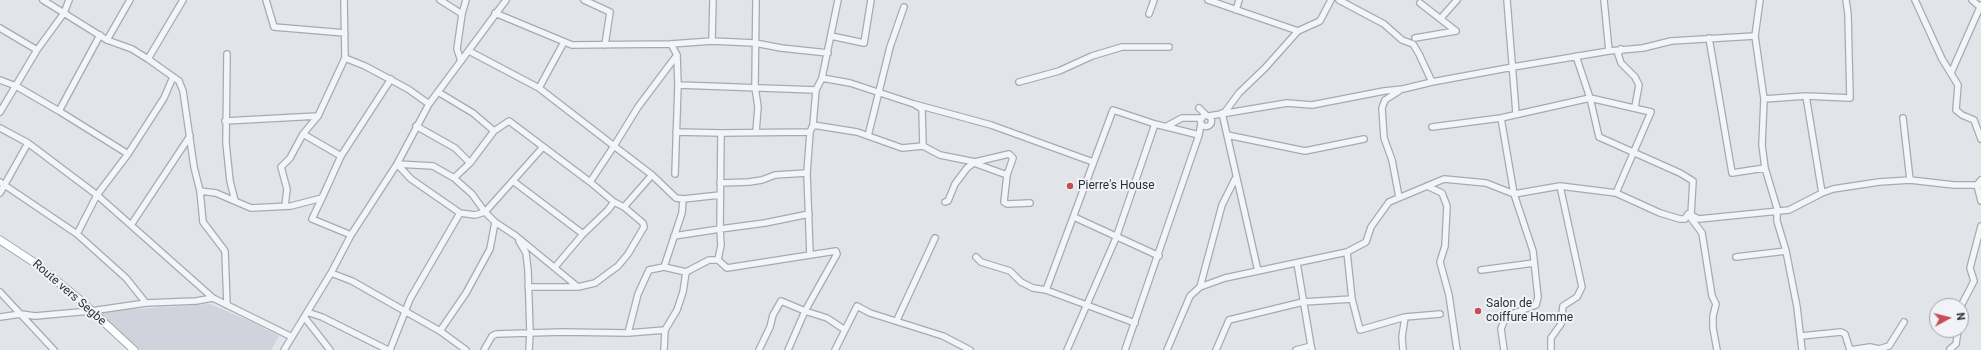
<!DOCTYPE html>
<html>
<head>
<meta charset="utf-8">
<style>
  body { margin:0 }
  #map { position:relative; width:1981px; height:350px; overflow:hidden; background:#e1e4e9; font-family:Roboto,sans-serif }
  canvas { display:block }
  .north { position:absolute; left:1929px; top:298px; width:40px; height:40px; box-sizing:border-box; background:#f1f3f7; border:1px solid #a1a5ae; border-radius:50%; rotate:83deg; font-size:11px; font-weight:700; line-height:16px; text-align:center; color:#2a3040 }
  .north::after { content:''; display:block; margin:auto; width:14px; height:18px; background:#c84d54; clip-path:polygon(50% 0,100% 100%,50% 72%,0 100%) }
</style>
</head>
<body>
<div id="map">
<canvas width="1981" height="350"></canvas>
<div class="north">N</div>
</div>
<script>
const context = document.querySelector('canvas').getContext('2d');
context.lineJoin = 'round';
function fill(path, color) { context.fillStyle = color; context.fill(path, 'evenodd'); }
const toPath = rows => new Path2D(rows.map(r => 'M' + r).join(''));
function strokePath(path, color, width, dash) { context.strokeStyle = color; context.lineWidth = width; context.lineCap = dash ? 'butt' : 'round'; context.setLineDash(dash || []); context.stroke(path); }
function write(font, color, halo, rows, align = 'center') {
  context.font = font + ' Roboto,sans-serif'; context.lineWidth = 4; context.setLineDash([]); context.textBaseline = 'middle'; context.strokeStyle = halo; context.fillStyle = color; for (const [text, x, y, turn = 0] of rows) {
    context.save(); context.translate(x, y); context.rotate((+turn || 0) * Math.PI / 180); context.textAlign = isNaN(turn) ? turn : align; if (halo) context.strokeText(text, 0, 0); context.fillText(text, 0, 0); context.restore();
  }
}
const built = toPath([
  [210,304,252,322,279,336,271,350,139,350,99,314,106,311]
]);
const minor = toPath([
  [43,0,107,40,132,49,148,59,179,81,183,91,194,167,200,191,203,222,225,251,227,305],
  [266,0,274,27,345,33],
  [344,0,345,58,365,66,408,89,429,104],
  [440,0,462,14,457,49,461,61],
  [584,0,610,12,605,45],
  [1208,0,1298,31],
  [1339,0,1384,24,1402,40,1413,44,1419,54,1432,82],
  [1507,0,1516,113],
  [1604,0,1609,51],
  [1760,0,1755,36,1764,99,1762,145,1765,168,1777,208,1777,221,1786,251,1797,307,1802,350],
  [1915,0,1942,59,1958,85,1956,110,1962,115,1974,120,1981,139],
  [1972,0,1980,7],
  [1420,3,1456,31],
  [1236,10,1239,0],
  [495,13,572,45,671,44,712,41,755,43,781,48,828,53],
  [462,14,466,0],
  [1149,14,1154,0],
  [1441,18,1457,0],
  [0,28,37,50],
  [831,36,864,43,871,0],
  [1415,38,1456,31],
  [1709,38,1732,173,1765,168],
  [107,40,130,0],
  [712,41,713,0],
  [671,44,677,55,678,85,675,174],
  [1621,49,1618,54,1621,63,1635,77,1639,85,1635,107],
  [469,51,539,88,614,146,590,182],
  [227,54,226,143,230,181,235,201],
  [677,55,638,107,614,146,652,175,676,198,683,199,720,195],
  [1576,56,1590,98,1599,137,1680,173,1693,181,1691,215,1688,214,1702,233,1712,296,1716,304,1713,316,1713,328,1717,350],
  [148,59,183,0],
  [1951,73,1981,5],
  [822,78,850,83,914,104,922,109,923,146],
  [0,80,16,86,59,111,128,154],
  [1019,82,1059,71,1092,56,1122,47,1169,47],
  [678,85,816,90],
  [539,88,564,42],
  [438,92,473,113,494,131],
  [1806,96,1822,193],
  [1764,99,1806,96,1850,98,1848,14,1846,0],
  [914,104,991,125,1093,162],
  [1199,108,1206,115],
  [59,111,100,35],
  [0,112,37,50,64,13,69,0],
  [1225,112,1239,93,1265,68,1298,31,1320,21,1331,0],
  [1222,113,1258,271],
  '1200.5 121a5.5 5.5 0 1 1 11 0a5.5 5.5 0 1 1-11 0Z',
  [1209,116,1287,103,1312,105,1384,91,1403,89,1432,82,1513,67,1609,51,1643,48,1671,41,1755,36],
  [1501,118,1514,194,1533,251,1538,297,1536,305,1506,316,1501,329,1504,350],
  [1903,118,1910,180],
  [225,121,318,116],
  [813,125,857,132,902,148,923,146,940,155,975,162,1009,154,1013,158,1007,175,1004,202,1007,204,1030,203],
  [416,126,455,148,470,163],
  [1167,126,1182,118,1202,118],
  [1432,127,1501,118,1590,98,1651,112,1616,193],
  [0,128,28,143,97,195,213,298,292,337],
  [676,132,721,133,810,132],
  [756,132,758,107,755,87,756,0],
  [303,134,341,156],
  [1227,135,1305,151,1364,139],
  [868,136,890,47,904,7],
  [974,163,1007,175],
  [397,164,433,166,454,178,472,194,485,212,495,222,516,236,578,287,595,283,618,266,628,254,644,227,643,223,624,207,614,202,608,210,583,234,555,267],
  [397,164,411,179,460,213,475,215,485,212,543,147],
  [454,178,470,163,494,131,509,121,590,182,614,202],
  [1981,180,1977,185,1981,201],
  [513,181,583,234],
  [0,182,77,234,126,278,146,303],
  [720,183,749,182,762,180,775,175,807,173],
  [1427,186,1442,193,1447,206,1445,246,1440,262,1449,295,1457,350],
  [200,191,216,193,251,208,291,206,322,198,341,156,391,79],
  [0,193,28,143],
  [1399,197,1392,160,1384,138,1382,108,1385,100,1399,91],
  [322,198,312,219,351,235],
  [945,202,948,201,955,184,967,168,975,162],
  [285,206,287,189,281,167,290,158,303,134,318,116,345,58],
  [624,207,652,175],
  [1074,217,1159,256],
  [131,225,190,136],
  [77,234,97,195,128,154,164,98,173,77],
  [674,236,720,229,721,133],
  [519,241,526,253,528,270,530,333,529,350],
  [976,257,981,262,1010,271,1021,282,1033,288,1046,290,1135,323],
  [1736,257,1786,251],
  [718,260,727,268,810,255],
  [1297,263,1311,346],
  [664,267,682,213,683,199],
  [1481,270,1534,263],
  [331,273,352,281,417,318,440,331,466,350],
  [528,287,578,287],
  [1200,287,1225,278,1347,252],
  [1046,290,1113,110,1155,124,1199,135],
  [0,292,54,350],
  [1961,306,1974,281,1970,268,1981,226],
  [307,312,322,317,388,350],
  [1440,314,1405,317,1360,330,1352,299,1347,252,1366,242,1371,227,1389,202,1444,179,1486,183,1514,194,1560,186,1616,193,1660,213,1680,219,1685,219,1688,214,1699,219,1789,210,1822,193,1833,189,1879,182,1910,180,1954,185,1981,185],
  [0,317,21,314,35,316,91,311,146,303,196,301,213,298],
  [305,318,330,350],
  [897,320,935,238],
  [440,331,466,293,490,249,495,222],
  [628,333,665,330],
  [1801,336,1841,332,1845,334,1850,350,1870,347,1879,349,1889,346,1904,322],
  [1950,349,1956,344,1958,330],
  [284,350,331,273,351,235,397,164,429,104,506,0],
  [390,350,410,299,460,213],
  [484,350,492,336,496,334,563,332,628,333,638,294,649,270,664,267,686,272,709,260,718,260,721,245,720,229,765,223,809,214],
  [664,350,665,330,677,310,683,292,686,272],
  [759,350,770,327,773,315,781,301,805,311,827,318,845,330],
  [788,350,805,311,837,254,836,251,810,255,807,173,810,132,813,125,816,90,822,78,838,0],
  [835,350,857,306,870,313,943,336,970,350],
  [1067,350,1116,238,1155,124],
  [1125,350,1199,135,1201,123],
  [1167,350,1190,296,1200,287,1222,205,1235,179],
  [1216,350,1229,320,1303,302,1352,299],
  [1296,350,1311,346,1312,350],
  [1403,350,1402,337,1405,317],
  [1551,350,1551,338,1561,324,1563,306,1577,297,1582,287,1560,186]
]);
const major = toPath([
  [0,240,35,263,80,300,134,350]
]);
const markers = [
  [1070,186,4,"#c84d54"],
  [1478,311,4,"#c84d54"]
];
const poiNames = [
  ["Pierre's House",1078,186],
  ["Salon de",1486,304],
  ["coiffure Homme",1486,318]
];
const streetNames = [
  ["Route vers Segbe",69,293,41]
];
fill(built, '#d0d3db');
strokePath(minor, '#a6aab3', 8);
strokePath(major, '#a1a7b4', 9);
strokePath(minor, '#f4f5f8', 5.5);
strokePath(major, '#fff', 7);
for (const [x, y, r, color] of markers) { const dot = new Path2D(); dot.arc(x, y, r, 0, 2 * Math.PI); context.fillStyle = color; context.fill(dot); strokePath(dot, '#f1f3f7', 1.5); }
write('12px', '#2a3040', '#f1f3f7', poiNames, 'left');
write('12px', '#2a3040', '#f1f3f7', streetNames);
</script>
</body>
</html>
